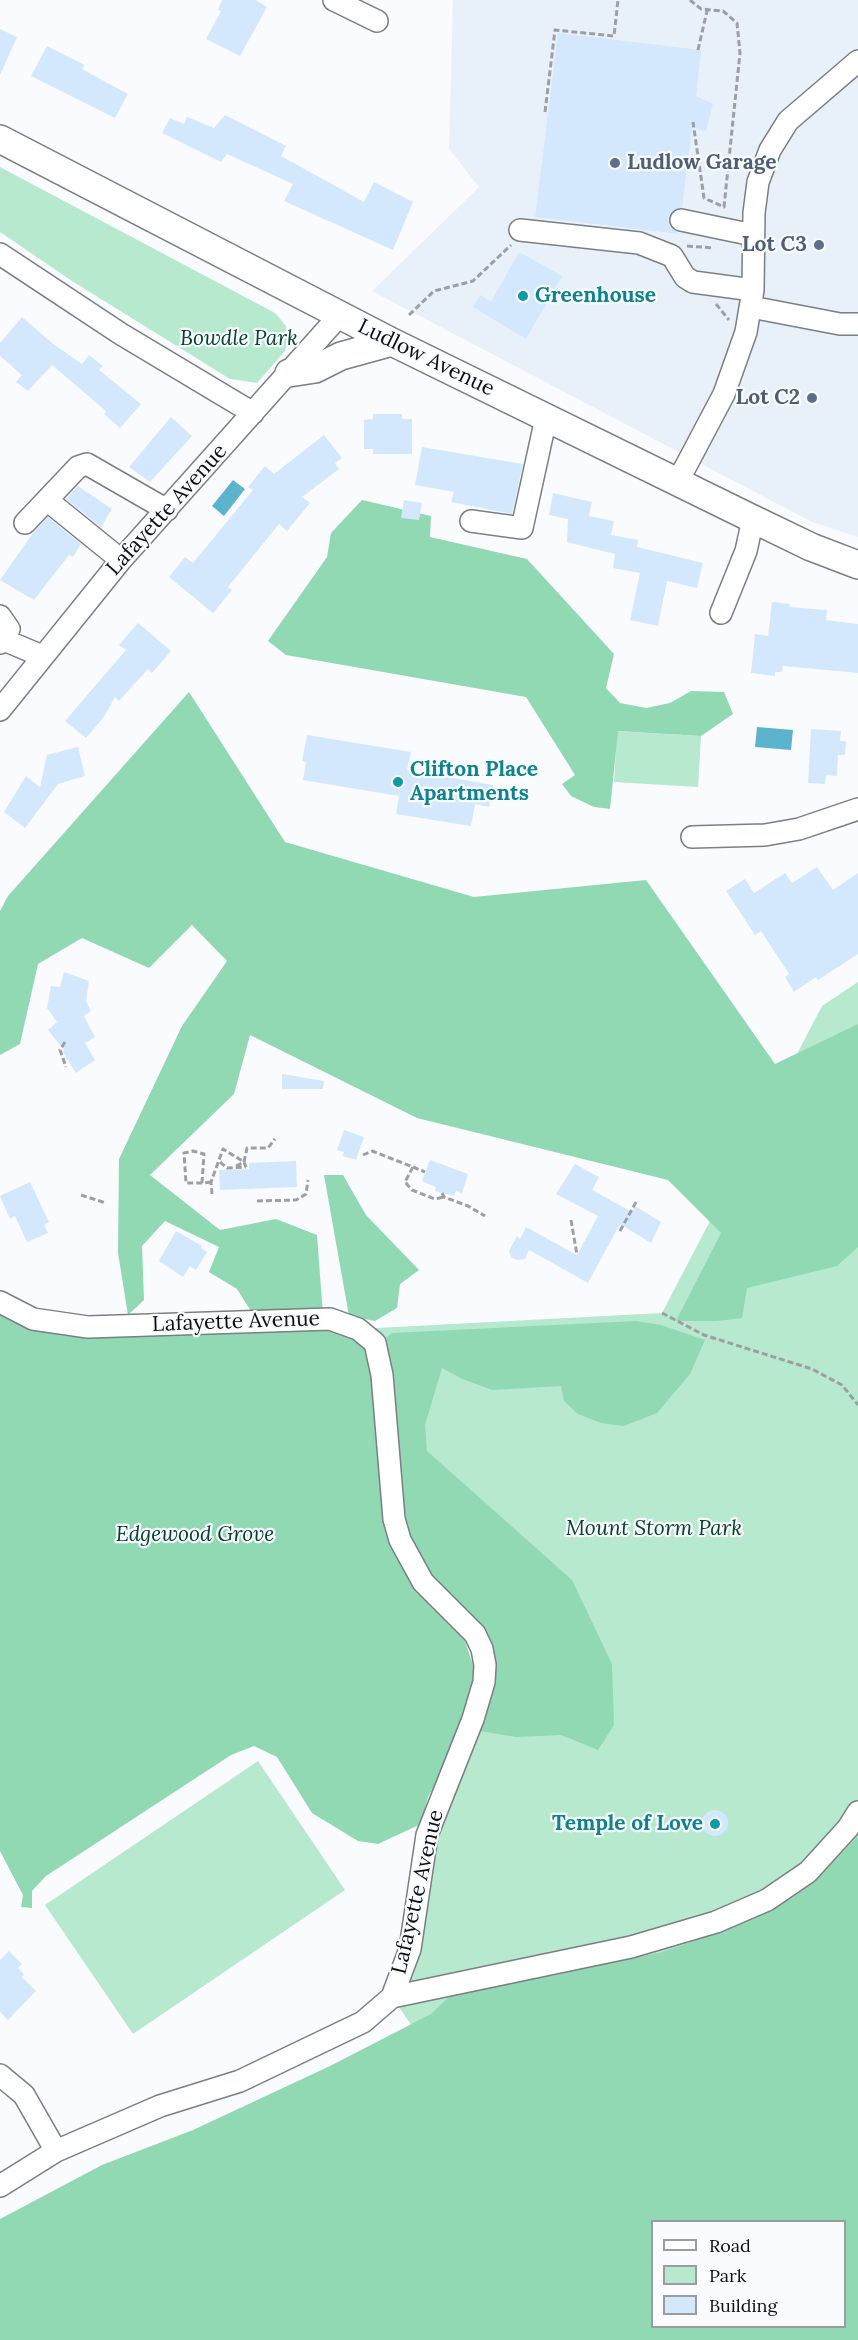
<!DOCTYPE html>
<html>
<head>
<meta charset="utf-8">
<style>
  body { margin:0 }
  #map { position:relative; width:858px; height:2340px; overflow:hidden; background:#f9fbfe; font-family:Lora,serif }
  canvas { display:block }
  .legend { position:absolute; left:651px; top:2220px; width:195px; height:108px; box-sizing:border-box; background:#f9fbfe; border:2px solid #9a9c9f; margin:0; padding:8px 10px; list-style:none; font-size:18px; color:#0c0e10 }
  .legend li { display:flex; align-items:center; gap:12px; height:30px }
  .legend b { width:30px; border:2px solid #9a9c9f }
</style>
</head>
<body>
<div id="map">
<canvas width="858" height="2340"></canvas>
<ul class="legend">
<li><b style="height:8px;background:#fff"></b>Road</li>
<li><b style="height:16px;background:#b6e9cd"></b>Park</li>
<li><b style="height:16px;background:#d3e8fd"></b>Building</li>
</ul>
</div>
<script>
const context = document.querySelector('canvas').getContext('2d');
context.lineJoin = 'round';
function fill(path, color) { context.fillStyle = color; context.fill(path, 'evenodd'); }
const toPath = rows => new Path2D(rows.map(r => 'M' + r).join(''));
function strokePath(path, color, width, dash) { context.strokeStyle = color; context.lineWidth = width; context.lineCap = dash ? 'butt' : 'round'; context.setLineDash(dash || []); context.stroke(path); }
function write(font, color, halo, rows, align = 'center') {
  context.font = font + ' Lora,serif'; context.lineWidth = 4.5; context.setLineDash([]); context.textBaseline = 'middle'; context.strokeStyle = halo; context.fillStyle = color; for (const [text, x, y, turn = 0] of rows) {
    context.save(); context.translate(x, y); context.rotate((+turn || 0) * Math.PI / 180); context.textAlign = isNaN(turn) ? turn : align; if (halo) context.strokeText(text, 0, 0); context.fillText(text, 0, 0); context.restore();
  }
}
const built = toPath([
  [453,0,858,0,858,537,812,522,372,291,479,187,449,149]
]);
const green = toPath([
  [0,167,275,313,286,326,287,344,285,351,257,383,230,379,72,281,0,232],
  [617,731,701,736,698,787,614,782],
  [858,982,858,2340,628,2340,392,1997,427,1835,484,1682,358,1329,662,1313,822,1006],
  [652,2222,844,2222,844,2326,652,2326],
  [258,1761,345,1890,133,2034,45,1905]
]);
const forest = toPath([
  [362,500,431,516,430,537,527,559,614,654,606,688,620,703,646,708,670,703,691,691,724,692,733,714,701,736,618,731,610,809,594,807,571,796,562,784,575,775,526,697,286,655,268,641,327,557,331,533],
  [189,692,285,842,474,897,646,880,775,1064,858,1024,858,1247,837,1266,747,1288,742,1318,717,1321,676,1321,721,1233,668,1180,417,1118,250,1035,234,1094,150,1175,220,1230,276,1219,317,1235,323,1315,254,1316,237,1289,209,1272,219,1247,165,1221,142,1246,144,1300,128,1315,118,1253,119,1159,182,1026,227,961,192,925,149,968,82,938,38,964,20,1044,0,1055,0,911,8,896],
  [324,1175,343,1175,366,1215,419,1270,400,1284,397,1308,375,1321,349,1316],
  [0,1312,337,1330,355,1335,371,1356,391,1521,464,1638,474,1668,470,1695,444,1767,428,1797,421,1824,378,1844,358,1841,312,1813,277,1757,254,1746,231,1755,46,1876,32,1891,32,1908,21,1907,23,1895,0,1851],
  [636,1321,661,1325,705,1340,690,1374,657,1413,624,1426,601,1423,578,1414,564,1401,561,1386,493,1390,462,1379,442,1368,425,1425,427,1451,572,1580,612,1664,614,1725,598,1750,561,1735,516,1737,474,1730,490,1662,435,1588,407,1532,386,1338,392,1333],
  [858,1836,858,2340,0,2340,0,2219,102,2165,193,2130,330,2066,431,2014,454,1992,659,1953,732,1928,792,1898,818,1878],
  [652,2222,844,2222,844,2326,652,2326]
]);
const water = toPath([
  [233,480,245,489,224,516,212,506],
  [757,727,793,730,791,750,755,747]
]);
const building = toPath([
  [222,0,256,0,267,7,240,56,206,39,221,11,218,10],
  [0,29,17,37,0,75],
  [558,33,701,50,696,96,713,104,706,131,692,128,682,208,672,211,668,218,669,225,679,234,535,217],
  [47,46,85,65,82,69,128,94,115,118,31,76],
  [225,115,286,146,281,156,364,202,374,182,413,202,393,250,284,201,293,184,227,154,221,162,162,133,170,118,184,124,187,117,214,128],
  [519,252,562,276,526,339,473,307,481,295,491,302],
  [22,317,52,343,82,364,89,355,103,366,99,370,141,404,120,428,104,414,106,411,52,365,28,391,16,382,22,375,0,356,0,343],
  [373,414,402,414,402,419,412,419,412,454,373,454,373,449,364,449,364,420,373,419],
  [171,417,192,436,150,482,129,467],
  [324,435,342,458,335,463,339,469,302,497,310,503,287,531,279,524,228,587,232,590,213,613,169,577,185,557,193,563,253,490,248,487,265,466,274,474],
  [422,447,523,464,512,514,451,502,454,492,415,485],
  [78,486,112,509,101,527,66,499],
  [553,493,592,502,589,516,614,521,611,535,638,540,637,547,703,563,697,588,667,581,658,626,630,620,640,573,613,568,615,554,567,542,568,519,549,515],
  [404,500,422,503,419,520,401,518],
  [48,517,81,544,73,557,69,555,34,600,0,580,33,533],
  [772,602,790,604,789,607,827,610,826,620,858,624,858,673,783,666,782,672,775,672,775,676,751,673,755,634,768,636],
  [138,623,171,651,152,673,148,669,119,701,115,697,104,717,86,738,65,721,126,650,119,645],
  [811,729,841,731,840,741,846,741,845,755,838,755,837,776,826,775,825,784,808,783],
  [307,735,411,752,407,770,493,785,489,807,475,804,471,826,396,814,399,796,303,780,306,762,302,761],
  [78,747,85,776,58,784,25,828,4,812,26,776,40,787,47,755],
  [817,867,833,890,858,873,858,954,818,980,816,977,794,992,785,977,789,974,761,931,755,935,726,891,745,879,754,893,785,873,792,883],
  [64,972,89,981,86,1001,91,1011,84,1016,95,1037,85,1043,95,1060,76,1073,62,1051,64,1050,48,1030,57,1022,47,1008,51,986,60,987],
  [282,1074,324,1081,323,1089,282,1089],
  [344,1130,364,1137,356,1160,343,1156,344,1152,337,1150],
  [430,1160,468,1174,462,1193,456,1191,454,1196,435,1191,436,1187,422,1181],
  [296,1161,297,1187,220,1190,219,1170,249,1169,249,1163],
  [575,1164,599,1177,592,1190,632,1212,635,1206,661,1222,651,1243,620,1224,588,1283,529,1250,525,1259,518,1260,511,1257,509,1251,517,1236,520,1239,526,1227,577,1255,598,1216,556,1194],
  [30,1182,49,1222,44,1225,48,1233,27,1242,15,1216,10,1219,0,1196],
  [176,1231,202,1246,201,1248,207,1252,196,1270,190,1266,183,1277,159,1261],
  '702 1823a13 13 0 1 1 26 0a13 13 0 1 1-26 0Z',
  [9,1951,22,1964,18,1968,24,1974,22,1977,36,1991,8,2020,0,2012,0,1960]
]);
const path = toPath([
  [690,0,701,9,723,11,737,23,740,53,724,207,704,198,693,122],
  [698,50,707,11],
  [545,112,555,30,614,36,618,0],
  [687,246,714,248],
  [716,304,729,320],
  [409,315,434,291,473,281,511,245],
  [65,1042,60,1050,66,1067],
  [363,1155,372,1151,413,1167,405,1182,412,1190,435,1199,444,1197],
  [220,1162,227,1168,246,1167],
  [236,1166,244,1162,247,1148,268,1148,275,1139],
  [413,1167,425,1172],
  [202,1183,204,1154,193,1151,184,1153,186,1183,202,1183,211,1182],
  [442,1193,444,1197,468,1206,485,1216],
  [212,1194,211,1182,223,1149,244,1162,246,1167],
  [81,1195,106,1203],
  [257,1201,296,1200,306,1194,308,1180],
  [571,1220,577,1255],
  [620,1231,636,1202],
  [662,1313,704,1335,812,1369,842,1385,858,1405]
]);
const minor = toPath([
  [334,0,377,21],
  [681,220,753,235],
  [520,230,639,243,672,256,685,277,693,282,753,290],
  [0,254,121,334,253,413],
  [751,307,840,324,858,324],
  [678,481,724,394,746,332,753,290,754,213,758,182,770,150,788,121,858,61],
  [47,500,121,560],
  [471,521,522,528,546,418],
  [25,523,78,467,87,464,167,510],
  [721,613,746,551,753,519],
  [0,616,9,629,0,643],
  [4,640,42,656],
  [0,710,121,560,339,316],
  [692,837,765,835,799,829,858,809],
  [0,1302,33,1319,88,1327,330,1319,358,1329,375,1343,382,1375,394,1519,400,1540,423,1582,475,1634,482,1649,485,1665,484,1682,473,1719,427,1835,410,1949,392,1997,363,2022,240,2081,160,2106,56,2151,0,2186],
  [392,1997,631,1947,716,1922,767,1900,808,1872,848,1828,858,1812],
  [0,2075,24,2095,56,2151]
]);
const major = toPath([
  [0,139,392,342,753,519,811,547,858,565],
  [289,373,315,369,341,356,392,342]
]);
const markers = [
  [615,163,6,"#5c6f8a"],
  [819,245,6,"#5c6f8a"],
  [523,296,6,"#0f9aa8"],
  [812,398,6,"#5c6f8a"],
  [398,782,6,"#0f9aa8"],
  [715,1824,6,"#0f9aa8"]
];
const serviceNames = [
  ["Ludlow Garage",627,163,"left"],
  ["Lot C3",807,245],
  ["Lot C2",800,398]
];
const cultureNames = [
  ["Greenhouse",535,296],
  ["Clifton Place",410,770],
  ["Apartments",410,794],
  ["Temple of Love",703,1824,"right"]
];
const parkNames = [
  ["Bowdle Park",239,339],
  ["Mount Storm Park",654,1529],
  ["Edgewood Grove",195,1535]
];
const streetNames = [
  ["Ludlow Avenue",426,358,26],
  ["Lafayette Avenue",167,510,-48],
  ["Lafayette Avenue",236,1322,-2],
  ["Lafayette Avenue",418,1892,-77]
];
fill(built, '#e8f1fa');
fill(green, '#b6e9cd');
fill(forest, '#90d9b3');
fill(water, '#5cb4cc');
fill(building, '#d3e8fd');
strokePath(minor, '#7a7f84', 24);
strokePath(major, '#7a7f84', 30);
strokePath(path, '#9d9fa2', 3, [6, 3]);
strokePath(minor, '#fff', 21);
strokePath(major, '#fff', 27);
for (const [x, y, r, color] of markers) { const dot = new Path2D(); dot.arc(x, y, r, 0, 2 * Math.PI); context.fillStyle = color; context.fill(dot); strokePath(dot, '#f9fbfe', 2); }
write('bold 21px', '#4e5e75', '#f9fbfe', serviceNames, 'right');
write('bold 21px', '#0d838f', '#f9fbfe', cultureNames, 'left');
write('italic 21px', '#04422a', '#f9fbfe', parkNames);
write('21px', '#0c0e10', '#f9fbfe', streetNames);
</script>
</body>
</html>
